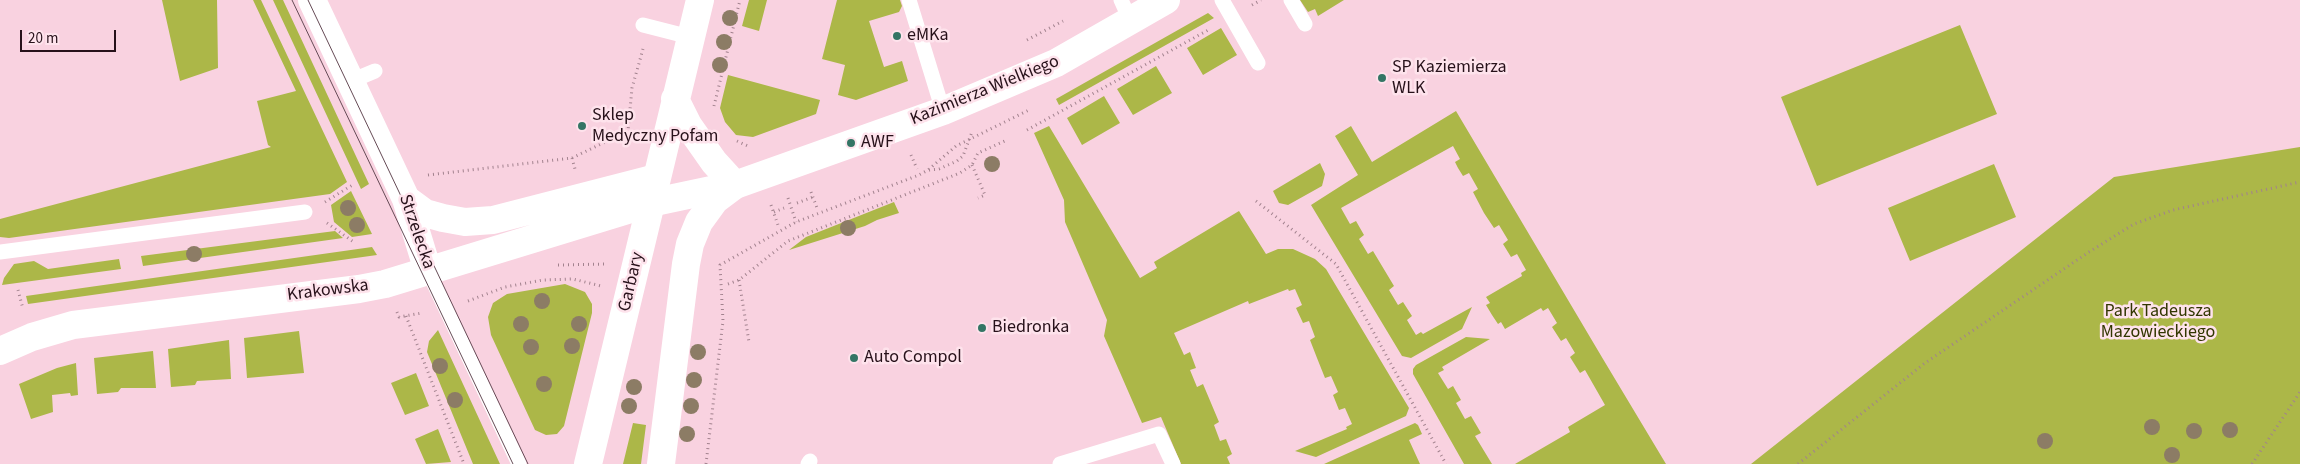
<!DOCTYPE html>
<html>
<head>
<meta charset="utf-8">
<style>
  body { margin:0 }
  #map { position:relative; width:2300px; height:464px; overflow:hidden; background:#f9d2e0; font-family:"Source Sans 3",sans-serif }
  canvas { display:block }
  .scale { position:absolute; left:20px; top:30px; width:96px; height:22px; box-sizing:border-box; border:2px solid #27111a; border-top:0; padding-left:6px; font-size:15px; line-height:18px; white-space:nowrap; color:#27111a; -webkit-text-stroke:4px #fee3ec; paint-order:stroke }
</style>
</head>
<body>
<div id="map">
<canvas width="2300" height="464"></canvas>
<div class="scale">20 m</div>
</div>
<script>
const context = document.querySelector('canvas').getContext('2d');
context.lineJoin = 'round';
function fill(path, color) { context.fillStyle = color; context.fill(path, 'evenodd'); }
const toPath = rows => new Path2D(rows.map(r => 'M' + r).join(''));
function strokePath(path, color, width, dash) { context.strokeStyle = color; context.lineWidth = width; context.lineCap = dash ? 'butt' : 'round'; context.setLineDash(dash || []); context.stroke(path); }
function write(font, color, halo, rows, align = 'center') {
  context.font = font + ' "Source Sans 3",sans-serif'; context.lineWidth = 5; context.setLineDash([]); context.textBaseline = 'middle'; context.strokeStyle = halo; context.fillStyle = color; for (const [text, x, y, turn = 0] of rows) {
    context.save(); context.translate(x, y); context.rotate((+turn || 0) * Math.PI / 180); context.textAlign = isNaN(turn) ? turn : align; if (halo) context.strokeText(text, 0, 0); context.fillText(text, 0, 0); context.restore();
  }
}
const green = toPath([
  [162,0,217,0,218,68,180,81],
  [253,0,261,0,347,182,330,194,9,238,0,237,0,219,271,147,268,145,257,101,296,91],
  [273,0,283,0,369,184,361,189],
  [749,0,767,0,759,31,742,26],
  [837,0,900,0,902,6,899,12,869,21,884,67,902,61,908,81,856,100,838,95,845,65,822,59],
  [1300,0,1344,0,1318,16,1315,9,1308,12],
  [1208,13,1214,18,1059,105,1056,99],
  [1960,25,1997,114,1817,186,1781,97],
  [1221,28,1237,55,1203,75,1187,48],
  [1156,66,1172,93,1133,115,1117,89],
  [728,75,820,100,816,114,753,137,736,135,725,122,720,108],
  [1104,96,1120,123,1082,145,1067,118],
  [1456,111,1603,359,1666,464,1515,464,1570,432,1568,427,1605,405,1585,370,1580,373,1570,357,1575,353,1566,338,1561,341,1552,327,1557,323,1548,308,1543,311,1541,308,1505,329,1501,322,1498,324,1492,315,1486,305,1490,303,1486,297,1522,276,1521,273,1526,270,1517,254,1511,257,1503,244,1508,240,1499,225,1494,228,1484,213,1473,192,1478,189,1469,173,1463,176,1458,168,1455,162,1460,159,1453,146,1341,208,1350,224,1356,221,1364,235,1359,239,1368,254,1373,251,1394,286,1389,290,1398,305,1403,302,1412,316,1407,320,1416,335,1421,332,1423,334,1472,307,1462,329,1411,358,1402,356,1311,205,1358,175,1335,136,1351,126,1372,162],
  [1049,126,1140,278,1157,268,1154,262,1239,211,1266,254,1278,249,1293,249,1315,259,1326,269,1409,408,1406,416,1316,457,1295,451,1347,429,1346,427,1352,424,1345,408,1339,410,1333,395,1338,392,1331,376,1325,378,1317,358,1310,340,1315,337,1309,321,1303,323,1296,308,1302,305,1295,289,1289,291,1288,289,1249,304,1248,301,1174,333,1184,355,1190,352,1196,368,1190,370,1197,387,1203,384,1219,422,1214,425,1220,441,1226,439,1232,454,1227,457,1230,464,1181,464,1161,417,1142,423,1104,336,1107,320,1065,222,1064,200,1034,133],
  [2300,147,2300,464,1751,464,2114,177],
  [1320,163,1325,174,1322,186,1288,205,1279,203,1273,191],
  [1994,164,2016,217,1910,261,1888,208],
  [351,191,372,234,352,237,334,222,331,205],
  [894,202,899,213,877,220,865,226,789,250,806,237],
  [335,231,343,238,143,266,141,256],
  [372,247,377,255,28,304,26,296],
  [119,259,121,269,2,285,4,278,14,264,34,261,48,269],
  [565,284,585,292,592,304,592,313,564,426,557,434,546,435,535,430,491,335,488,317,493,303,507,294],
  [438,330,500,464,473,464,427,352,429,341],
  [299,331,304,373,247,378,244,338],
  [1466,337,1490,339,1442,367,1444,370,1438,373,1448,389,1453,386,1461,400,1456,403,1465,419,1471,416,1481,433,1475,436,1492,464,1464,464,1413,374,1413,369,1416,365],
  [229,340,231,379,197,381,195,385,171,387,168,349],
  [153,351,156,388,121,388,118,392,97,394,94,358],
  [76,363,78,395,71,396,70,393,52,395,53,412,31,419,19,384,57,368],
  [416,373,429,406,405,415,391,383],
  [633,423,646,425,641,464,623,464],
  [1415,423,1418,425,1422,434,1409,440,1420,464,1324,464],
  [438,429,451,462,426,464,415,439]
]);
const path = toPath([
  [1252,5,1261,0],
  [1027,40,1063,21],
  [714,106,740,0],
  [1027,130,1210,29],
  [737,141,750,147],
  [911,155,917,169],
  [572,158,575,169],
  [972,165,985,195,978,198],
  [929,170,939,169,957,161,963,156,972,132],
  [428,175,572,158,628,131,632,88,643,49],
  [811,192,817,208],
  [788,198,796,222],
  [1256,201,1336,264,1446,464],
  [325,202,354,184],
  [797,203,813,197],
  [771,205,778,225],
  [774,212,784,208],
  [327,223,355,243],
  [558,265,607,264],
  [739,280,749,342],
  [728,284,739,280,788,241,960,173,972,165,978,153,1007,140],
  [18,290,23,309],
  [468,301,505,287,543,280,573,279,601,286],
  [397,312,399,317,422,313],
  [406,316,464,464],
  [706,464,723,321,720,265,796,222,919,175,928,170,956,146,1029,110],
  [1798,464,1925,363,2089,252,2134,224,2173,210,2300,182],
  [2252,464,2300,392]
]);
const lane = toPath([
  [909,0,943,111],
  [1121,0,1131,22],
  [1222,0,1258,63],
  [1291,0,1305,24],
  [643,25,690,37],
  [351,81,375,71],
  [0,252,305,212],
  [428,271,519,464],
  [808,464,810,461],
  [1060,464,1159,434,1173,464]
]);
const street = toPath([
  [312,0,406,199,428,271],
  [406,199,425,213,443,218,465,222,493,220,656,178],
  [0,351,32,337,73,325,359,289,385,284,650,203,735,185]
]);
const secondary = toPath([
  [675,99,688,125,714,162,735,185],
  [588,464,700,0],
  [661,464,686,264,690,244,699,222,715,200,735,185,943,111,1056,63,1166,0]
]);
const tram = toPath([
  [292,0,513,464],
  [308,0,528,464]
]);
const trees = [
  [730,18],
  [724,42],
  [720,65],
  [992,164],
  [348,208],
  [357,225],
  [848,228],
  [194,254],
  [542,301],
  [521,324],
  [579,324],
  [572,346],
  [531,347],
  [698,352],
  [440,366],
  [694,380],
  [544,384],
  [634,387],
  [455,400],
  [629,406],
  [691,406],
  [2152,427],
  [2230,430],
  [2194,431],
  [687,434],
  [2045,441],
  [2172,455]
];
const markers = [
  [897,36,5,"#347565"],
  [1382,78,5,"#347565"],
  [582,126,5,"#347565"],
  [851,143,5,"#347565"],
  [982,328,5,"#347565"],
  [854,358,5,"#347565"]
];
const poiNames = [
  ["eMKa",907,36],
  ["SP Kaziemierza",1392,68],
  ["WLK",1392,89],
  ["Sklep",592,116],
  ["Medyczny Pofam",592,137],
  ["AWF",861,143],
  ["Biedronka",992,328],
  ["Auto Compol",864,358]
];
const streetNames = [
  ["Kazimierza Wielkiego",985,91,-22],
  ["Strzelecka",416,232,71],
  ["Garbary",632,282,-77],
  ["Krakowska",328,291,-7]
];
const parkNames = [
  ["Park Tadeusza",2158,312],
  ["Mazowieckiego",2158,333]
];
fill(green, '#acb748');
strokePath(path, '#a2828e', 3, [1, 4]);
strokePath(lane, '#fff', 15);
strokePath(street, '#fff', 28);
strokePath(secondary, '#fff', 28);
strokePath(tram, '#664b56', 1);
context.fillStyle = '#8c7c65';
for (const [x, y] of trees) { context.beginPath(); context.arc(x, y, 8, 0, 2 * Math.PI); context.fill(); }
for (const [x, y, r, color] of markers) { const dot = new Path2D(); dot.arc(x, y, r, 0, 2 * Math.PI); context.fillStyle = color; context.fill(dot); strokePath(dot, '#fee3ec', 2); }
write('18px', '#27111a', '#fee3ec', poiNames, 'left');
write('18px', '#27111a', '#fee3ec', streetNames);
write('18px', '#323601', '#fee3ec', parkNames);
</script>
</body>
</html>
